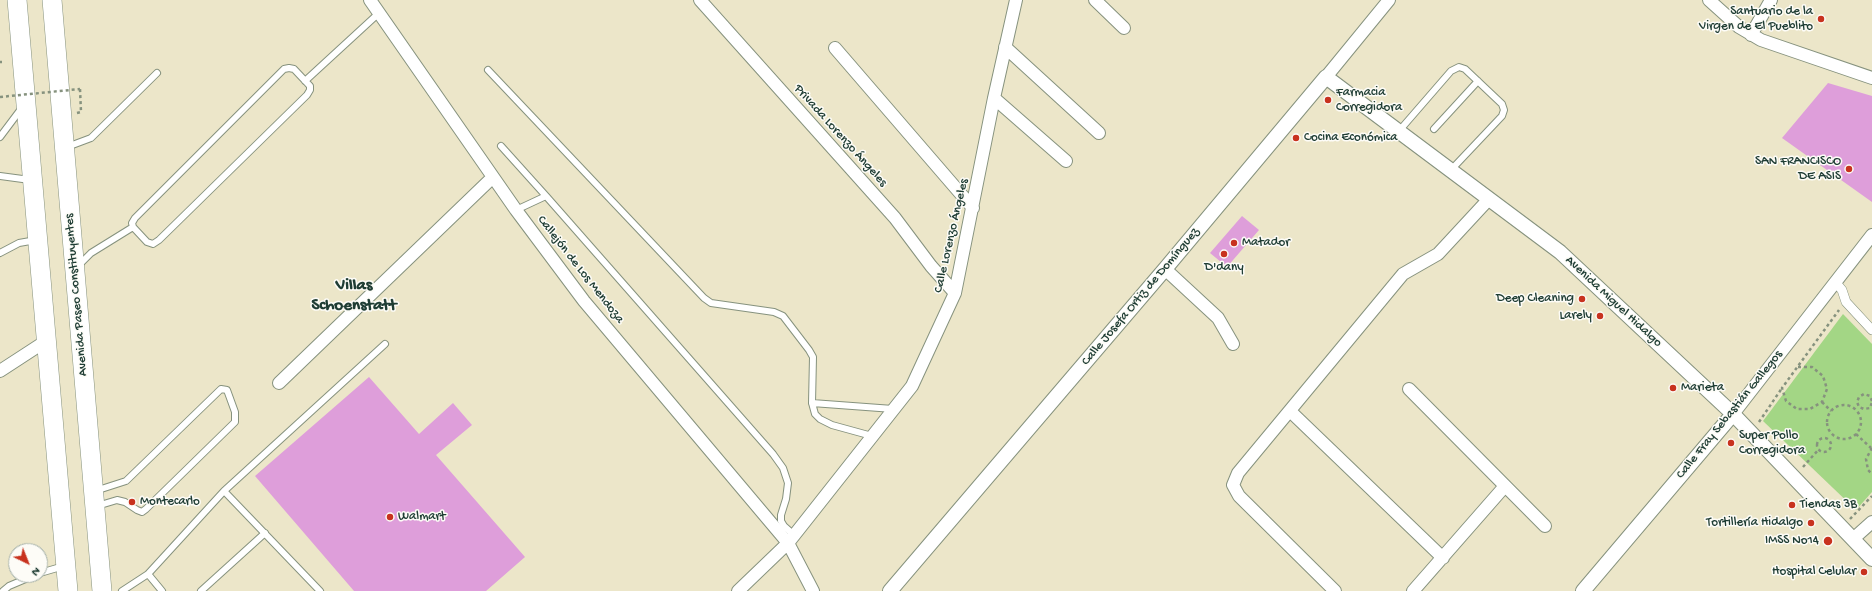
<!DOCTYPE html>
<html>
<head>
<meta charset="utf-8">
<style>
	body { margin:0 }
	#map { position:relative; width:1872px; height:591px; overflow:hidden; background:#ece6c9; font-family:"Gochi Hand",sans-serif }
	canvas { display:block }
	.north { position:absolute; left:8px; top:543px; width:40px; height:40px; box-sizing:border-box; background:#fdfcf7; border:1px solid #a4b0a9; border-radius:50%; rotate:137deg; font-size:11px; font-weight:700; line-height:16px; text-align:center; color:#1f3d34 }
	.north::after { content:''; display:block; margin:auto; width:14px; height:18px; background:#c8321e; clip-path:polygon(50% 0,100% 100%,50% 72%,0 100%) }
</style>
</head>
<body>
<div id="map">
<canvas width="1872" height="591"></canvas>
<div class="north">N</div>
</div>
<script>
const c = document.querySelector('canvas').getContext('2d');
c.lineJoin = 'round';
function fill(path, color) { c.fillStyle = color; c.fill(path, 'evenodd'); }
const shape = rows => new Path2D(rows.map(r => 'M' + r).join(''));
function trace(path, color, width, dash) { c.strokeStyle = color; c.lineWidth = width; c.lineCap = dash ? 'butt' : 'round'; c.setLineDash(dash || []); c.stroke(path); }
function drawText(font, color, halo, rows, align = 'center') {
  c.font = font + ' "Gochi Hand",sans-serif'; c.lineWidth = 3; c.setLineDash([]); c.textBaseline = 'middle'; c.strokeStyle = halo; c.fillStyle = color; for (const [text, x, y, turn = 0] of rows) {
    c.save(); c.translate(x, y); c.rotate((+turn || 0) * Math.PI / 180); c.textAlign = isNaN(turn) ? turn : align; if (halo) c.strokeText(text, 0, 0); c.fillText(text, 0, 0); c.restore();
  }
}
const green = shape([
	[1843,314,1872,344,1872,492,1856,510,1763,421]
]);
const building = shape([
	[1828,83,1872,96,1872,202,1782,138],
	[1242,216,1259,230,1227,267,1210,253],
	[369,377,419,434,453,403,472,425,436,455,525,557,486,591,354,591,255,476]
]);
const path = shape([
	[0,62,2,62],
	[77,113,81,112,80,89],
	[1798,367,1812,367,1823,376,1827,389,1822,402,1810,409,1797,409,1786,401,1782,388,1839,310],
	[1872,401,1870,396,1864,394,1859,397,1857,402,1859,407,1864,409,1870,408,1872,402],
	[1822,402,1831,411],
	'1827 422a17 17 0 1 1 34 0a17 17 0 1 1-34 0Z',
	[1759,422,1782,388],
	[1856,434,1871,448],
	'1817 445a7 7 0 1 1 14 0a7 7 0 1 1-14 0Z',
	[1872,448,1866,459,1868,470,1872,474],
	[1803,467,1819,449],
	[1850,519,1872,496]
]);
const service = shape([
	[289,68,294,69,310,86,310,90,307,95,159,240,153,244,147,242,133,227,132,223,135,218,284,69,289,68],
	[488,70,704,298,711,303,774,312,783,316,809,350,813,357,812,403,815,414,820,419,832,425,872,436],
	[305,81,379,13],
	[1434,129,1478,81],
	[1399,131,1451,71,1459,67,1465,69,1502,104,1504,110,1502,116,1450,171],
	[0,137,21,109],
	[501,146,546,196,516,210],
	[67,147,91,138,157,73],
	[0,176,30,180],
	[546,196,773,454,783,468,788,483,786,499,781,515,781,521,784,526,794,535],
	[0,253,19,243,36,240],
	[78,266,91,253,133,227],
	[812,403,893,409],
	[95,491,126,481,221,389,227,390,235,412,235,422,146,509,142,512,137,510,125,502,117,500,97,506],
	[224,491,385,344],
	[40,573,64,566],
	[148,574,224,491,320,591],
	[3,591,9,586,35,575],
	[122,591,148,574,162,591],
	[201,591,265,533]
]);
const pedestrian = shape([
	[1836,283,1842,290,1846,302,1872,330]
]);
const minor = shape([
	[370,0,516,210,584,301,788,543,813,591],
	[700,0,895,218,931,266,955,293],
	[1095,0,1124,28],
	[1709,0,1739,27,1761,40,1872,78],
	[1751,35,1771,0],
	[1005,47,1099,133],
	[835,48,973,208],
	[1326,77,1389,0],
	[994,98,1066,161],
	[1165,269,1218,318,1233,344],
	[0,371,46,341],
	[279,383,493,177],
	[1409,389,1545,526],
	[1290,411,1443,558],
	[1733,414,1872,235],
	[1853,539,1872,522],
	[738,591,788,543,912,386,955,293,994,98,1016,0],
	[1335,591,1239,496,1233,485,1238,473,1403,274,1438,254,1488,200],
	[1413,591,1505,486]
]);
const tertiary = shape([
	[890,591,1165,269,1326,77,1560,252,1733,414,1872,559],
	[1583,591,1733,414]
]);
const trunk = shape([
	[17,0,68,591],
	[52,0,102,591]
]);
const pathBridge = shape([
	[0,97,80,89]
]);
const markers = [
	[1821,19,4,"#c8321e"],
	[1328,100,4,"#c8321e"],
	[1296,138,4,"#c8321e"],
	[1849,169,4,"#c8321e"],
	[1234,243,4,"#c8321e"],
	[1224,254,4,"#c8321e"],
	[1582,299,4,"#c8321e"],
	[1600,316,4,"#c8321e"],
	[1673,388,4,"#c8321e"],
	[1731,443,4,"#c8321e"],
	[132,502,4,"#c8321e"],
	[1792,505,4,"#c8321e"],
	[390,517,4,"#c8321e"],
	[1811,523,4,"#c8321e"],
	[1828,541,5,"#c8321e"],
	[1864,572,4,"#c8321e"]
];
const poiNames = [
	["Santuario de la",1813,12,"right"],
	["Virgen de El Pueblito",1813,27,"right"],
	["Farmacia",1336,93],
	["Corregidora",1336,108],
	["Cocina Económica",1304,138],
	["SAN FRANCISCO",1841,162,"right"],
	["DE ASIS",1841,177,"right"],
	["Matador",1242,243],
	["D'dany",1224,268,"center"],
	["Deep Cleaning",1574,299,"right"],
	["Larely",1592,316,"right"],
	["Marieta",1681,388],
	["Super Pollo",1739,436],
	["Corregidora",1739,451],
	["Montecarlo",140,502],
	["Tiendas 3B",1800,505],
	["Walmart",398,517],
	["Tortillería Hidalgo",1803,523,"right"],
	["IMSS No14",1819,541,"right"],
	["Hospital Celular",1856,572,"right"]
];
const streetNames = [
	["Privada Lorenzo Ángeles",840,136,48],
	["Calle Lorenzo Ángeles",952,236,-77],
	["Callejón de Los Mendoza",580,270,52],
	["Avenida Paseo Constituyentes",77,295,-95],
	["Calle Josefa Ortiz de Domínguez",1141,297,-50],
	["Avenida Miguel Hidalgo",1613,302,43],
	["Calle Fray Sebastián Gallegos",1730,415,-51]
];
const districtNames = [
	["Villas",354,286],
	["Schoenstatt",354,306]
];
fill(green, '#a3d685');
fill(building, '#de9eda');
trace(service, '#86927e', 8);
trace(pedestrian, '#86927e', 10);
trace(minor, '#86927e', 14);
trace(tertiary, '#86927e', 16);
trace(trunk, '#86927e', 20);
trace(path, '#86927e', 2.5, [3, 3]);
trace(service, '#fff', 6);
trace(pedestrian, '#fff', 9);
trace(minor, '#fff', 12);
trace(tertiary, '#fff', 14);
trace(trunk, '#fff', 19);
trace(pathBridge, '#86927e', 2.5, [3, 3]);
for (const [x, y, r, color] of markers) { const dot = new Path2D(); dot.arc(x, y, r, 0, 2 * Math.PI); c.fillStyle = color; c.fill(dot); trace(dot, '#fdfcf7', 1.5); }
drawText('13px', '#1f3d34', '#fdfcf7', poiNames, 'left');
drawText('13px', '#1f3d34', '#fdfcf7', streetNames);
drawText('bold 17px', '#1f3d34', '#fdfcf7', districtNames);
</script>
</body>
</html>
